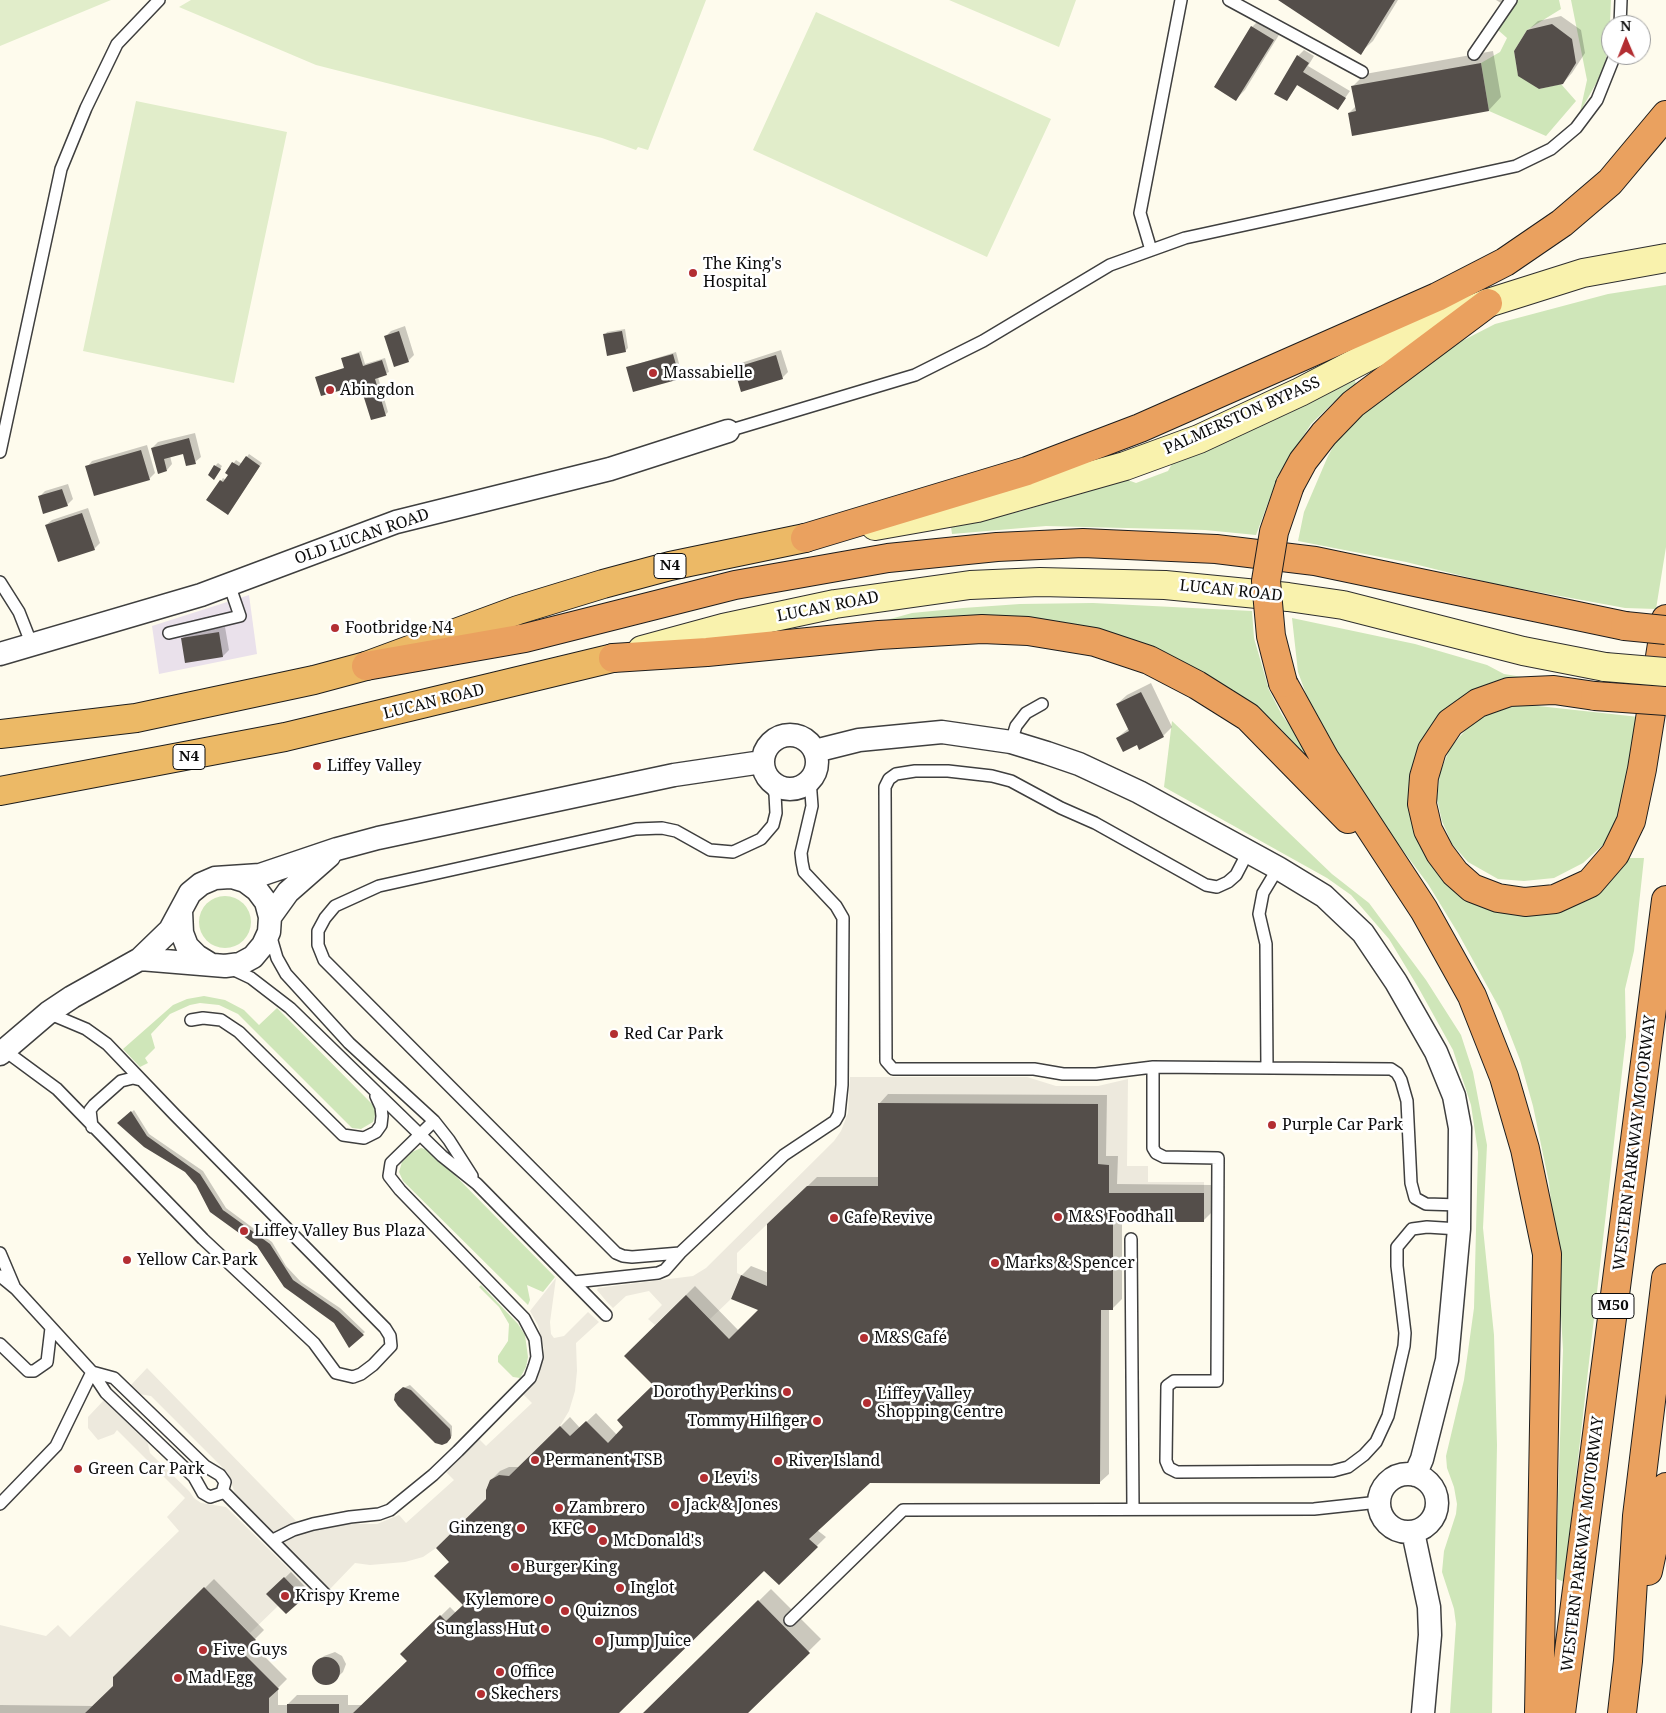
<!DOCTYPE html>
<html>
<head>
<meta charset="utf-8">
<style>
	body { margin:0 }
	#map { position:relative; width:1666px; height:1713px; overflow:hidden; background:#fefbed; font-family:"Noto Serif",serif }
	canvas { display:block }
	.north { position:absolute; left:1601px; top:15px; width:50px; height:50px; box-sizing:border-box; background:#fff; border:1px solid #9e9e9e; border-radius:50%; rotate:359deg; font-size:14px; font-weight:700; line-height:20px; text-align:center; color:#0c0c0c }
	.north::after { content:''; display:block; margin:auto; width:18px; height:22px; background:#b32e32; clip-path:polygon(50% 0,100% 100%,50% 72%,0 100%) }
</style>
</head>
<body>
<div id="map">
<canvas width="1666" height="1713"></canvas>
<div class="north">N</div>
</div>
<script>
const c = document.querySelector('canvas').getContext('2d');
c.lineJoin = 'round';
function fill(path, color) { c.fillStyle = color; c.fill(path, 'evenodd'); }
const shape = rows => new Path2D(rows.map(r => 'M' + r).join(''));
function trace(path, color, width, dash) { c.strokeStyle = color; c.lineWidth = width; c.lineCap = dash ? 'butt' : 'round'; c.setLineDash(dash || []); c.stroke(path); }
function drawText(font, color, halo, rows, align = 'center') {
  c.font = font + ' "Noto Serif",serif'; c.lineWidth = 5; c.setLineDash([]); c.textBaseline = 'middle'; c.strokeStyle = halo; c.fillStyle = color; for (const [text, x, y, turn = 0] of rows) {
    c.save(); c.translate(x, y); c.rotate((+turn || 0) * Math.PI / 180); c.textAlign = isNaN(turn) ? turn : align; if (halo) c.strokeText(text, 0, 0); c.fillText(text, 0, 0); c.restore();
  }
}
const industrial = shape([
	[249,595,257,654,159,674,152,626]
]);
const green = shape([
	[1517,0,1559,0,1561,9,1527,30,1514,51,1518,75,1539,89,1561,84,1576,101,1546,136,1489,111,1481,63,1500,52,1507,38,1498,30],
	[1571,0,1611,0,1609,45,1603,71,1580,112,1587,80],
	[1666,285,1666,547,1656,609,1625,608,1495,584,1406,562,1298,541,1304,512,1328,456,1341,433,1392,388,1462,341,1495,324,1608,294],
	[1354,378,1356,384,1341,395,1311,424,1278,476,1256,535,1205,530,1046,526,952,534,951,527,1022,511,1125,479,1136,483,1168,471,1173,462],
	[1093,603,1252,611,1254,638,1269,690,1282,715,1308,751,1303,753,1281,729,1235,694,1181,661,1118,637,817,627,857,622,883,621,912,613,963,608,1020,604],
	[1292,618,1415,644,1487,665,1504,674,1541,680,1502,685,1414,767,1457,889,1599,890,1620,871,1628,858,1644,858,1634,951,1625,989,1626,1037,1564,1582,1557,1579,1556,1558,1563,1350,1558,1264,1549,1183,1533,1106,1520,1060,1501,1011,1458,933,1428,884,1348,777,1318,727,1298,672],
	[1520,704,1639,717,1621,813,1604,844,1583,863,1554,878,1524,881,1498,879,1468,862,1452,844,1442,821,1437,799,1440,773,1450,748,1470,725,1489,713],
	[1172,721,1332,874,1369,903,1426,980,1461,1035,1473,1072,1487,1145,1483,1228,1494,1335,1497,1445,1492,1713,1450,1713,1456,1624,1454,1609,1442,1572,1444,1551,1456,1514,1457,1504,1454,1487,1447,1468,1446,1456,1464,1380,1474,1308,1478,1152,1471,1105,1453,1050,1418,987,1389,939,1351,895,1327,878,1164,787],
	'199 922a26 26 0 1 1 52 0a26 26 0 1 1-52 0Z',
	[204,996,225,1000,244,1010,259,1025,277,1008,372,1104,376,1112,373,1122,361,1129,352,1128,238,1014,219,1005,200,1003,190,1005,170,1014,151,1034,155,1048,145,1058,148,1063,140,1067,123,1049,173,1005,187,999],
	[421,1148,430,1150,555,1277,543,1292,527,1285,530,1300,528,1305,403,1181,399,1172,402,1162,412,1152],
	[481,1285,518,1324,525,1335,528,1357,526,1367,520,1378,513,1377,498,1362,498,1356,508,1341,509,1324,499,1307,479,1287]
]);
const pitch = shape([
	[0,0,111,0,0,46],
	[191,0,706,0,648,150,638,147,636,150,602,138,316,65,179,7],
	[949,0,1076,0,1059,47],
	[816,12,1051,119,987,257,753,150],
	[136,101,287,132,234,383,83,351]
]);
const plaza = shape([
	[850,1077,1027,1077,1056,1086,1098,1086,1128,1079,1127,1166,1148,1166,1148,1182,1204,1182,1204,1193,1109,1193,1109,1165,1098,1164,1098,1104,878,1103,878,1186,807,1186,737,1253,737,1273,741,1275,736,1286,731,1299,710,1319,686,1295,655,1325,648,1319,662,1305,649,1291,626,1296,613,1308,607,1302,597,1290,598,1288,693,1276,706,1268,834,1141,841,1131,848,1113],
	[556,1278,550,1322,551,1334,554,1338,564,1336,588,1312,599,1322,576,1343,577,1371,575,1391,569,1411,560,1426,509,1476,499,1475,490,1480,486,1489,486,1499,436,1548,423,1557,405,1562,370,1565,355,1563,330,1589,283,1542,295,1536,339,1524,377,1524,399,1515,406,1523,454,1480,445,1471,478,1438,486,1446,532,1403,523,1394,540,1371,544,1349,538,1325,530,1311],
	[147,1368,300,1525,272,1533,235,1493,227,1472,151,1396,139,1394,131,1385],
	[104,1400,142,1434,148,1444,150,1453,189,1491,194,1498,201,1503,226,1507,317,1597,311,1604,304,1598,278,1606,250,1633,204,1588,113,1686,85,1713,0,1713,0,1625,46,1636,58,1625,70,1637,179,1531,167,1517,185,1498,117,1430,114,1434,98,1440,88,1428,88,1417]
]);
const shadow = shape([
	[1280,0,1398,0,1373,41,1360,53],
	[1496,0,1504,0,1501,3],
	[1561,16,1581,30,1585,53,1572,73,1563,83,1528,30,1538,21],
	[1261,18,1282,30,1245,90,1236,99,1216,87,1252,27],
	[1304,50,1314,56,1308,66,1350,91,1338,108,1298,84,1287,100,1298,56],
	[1493,51,1501,97,1489,110,1353,134,1349,113,1356,106,1352,87,1365,74],
	[405,326,414,355,408,361,385,337,391,331],
	[625,329,628,348,625,351,605,335,607,332],
	[781,350,788,372,782,378,735,369,741,363],
	[361,351,365,364,385,358,389,372,378,377,388,412,385,415,361,383,317,377,351,368,343,358],
	[676,352,682,375,679,378,628,367],
	[195,433,201,457,195,462,184,453,170,456,172,464,167,470,152,448,158,442],
	[147,445,155,473,149,479,87,467,92,461],
	[249,454,262,463,230,511,221,481,223,478,226,480,229,475,226,473,236,460,242,464],
	[218,463,222,466,216,476,215,466],
	[68,484,73,499,67,505,39,497,45,491],
	[88,508,100,543,94,549,46,525,52,520],
	[225,627,229,650,223,656,182,639,188,633],
	[1151,683,1172,727,1163,736,1137,744,1117,738,1129,728,1117,704,1127,695],
	[888,1094,1107,1095,1106,1156,1118,1156,1117,1184,1213,1185,1212,1212,1203,1221,1122,1221,1122,1299,1112,1309,1109,1309,1109,1474,1099,1483,870,1482,817,1530,826,1537,779,1583,764,1569,618,1713,0,1713,0,1705,93,1706,115,1686,115,1678,214,1579,264,1630,251,1643,287,1679,278,1688,278,1705,287,1705,297,1695,348,1695,348,1705,363,1705,408,1660,411,1645,450,1607,456,1613,465,1605,450,1561,487,1499,491,1480,500,1471,509,1467,520,1467,570,1417,580,1428,596,1413,617,1435,654,1385,625,1356,695,1286,739,1331,760,1310,732,1298,742,1275,751,1266,769,1273,768,1225,817,1177,879,1177,879,1104],
	[134,1110,149,1134,203,1171,226,1208,272,1242,286,1266,301,1282,340,1308,365,1332,349,1346,335,1322,280,1281,258,1246,186,1171,122,1121],
	[410,1385,452,1426,452,1436,444,1443,396,1400,399,1390],
	[291,1572,309,1591,286,1613,268,1594],
	[771,1589,821,1639,746,1713,645,1713],
	[335,1652,342,1656,346,1664,343,1672,330,1684,318,1681,314,1670,317,1663,324,1656]
]);
const building = shape([
	[1278,0,1395,0,1361,55],
	[1552,24,1572,39,1576,63,1563,84,1539,89,1518,76,1514,51,1527,30],
	[1251,26,1274,40,1236,101,1214,87],
	[1297,55,1309,63,1303,72,1346,98,1338,110,1297,85,1287,101,1274,94],
	[1481,63,1489,111,1352,136,1348,113,1356,111,1351,86],
	[399,331,409,362,394,367,384,336],
	[622,331,626,352,607,356,603,334],
	[359,353,363,366,382,360,387,375,375,379,386,416,371,420,360,385,321,396,315,377,344,368,341,358],
	[673,354,680,379,633,392,626,367],
	[776,355,783,379,741,392,734,368],
	[189,438,196,464,186,466,183,454,164,459,167,471,158,474,151,448],
	[141,450,150,480,94,496,85,466],
	[246,456,260,466,228,515,206,500,220,480,223,482,228,475,225,473,232,462,239,466],
	[214,465,221,469,214,480,208,475],
	[62,489,68,506,43,514,38,496],
	[82,513,95,550,58,562,45,525],
	[219,632,223,657,185,663,181,638],
	[1141,692,1164,737,1139,750,1137,745,1123,752,1116,738,1129,731,1116,704],
	[878,1103,1098,1104,1098,1164,1109,1165,1109,1193,1204,1193,1204,1222,1113,1222,1113,1310,1101,1310,1100,1484,870,1483,809,1539,818,1547,779,1585,764,1571,619,1713,353,1713,407,1661,400,1654,440,1615,446,1621,463,1605,434,1576,449,1562,436,1548,486,1499,486,1490,490,1480,499,1475,509,1476,560,1426,570,1436,586,1421,608,1443,623,1427,617,1420,653,1385,624,1356,686,1295,729,1339,758,1310,731,1299,741,1275,767,1286,767,1224,807,1186,878,1186],
	[131,1111,147,1136,200,1174,223,1210,270,1244,293,1280,338,1311,364,1335,349,1348,334,1323,284,1287,257,1246,210,1212,196,1185,185,1172,144,1147,117,1123],
	[403,1387,411,1390,450,1429,451,1438,447,1443,442,1445,435,1443,398,1406,394,1400,395,1394],
	[284,1577,304,1598,286,1614,266,1594],
	[204,1587,256,1640,243,1653,279,1689,269,1698,269,1713,85,1713,113,1686,113,1677],
	[758,1600,810,1653,748,1713,643,1713],
	'312 1671a14 14 0 1 1 28 0a14 14 0 1 1-28 0Z',
	[287,1704,339,1704,339,1713,287,1713]
]);
const service = shape([
	[1229,0,1362,72],
	[1620,25,1621,0],
	[1474,54,1511,0],
	[1151,250,1140,213,1181,0],
	[728,431,915,375,983,341,1110,265,1185,238,1516,166,1551,149,1576,128,1597,100,1615,55],
	[0,452,61,169,86,108,117,44,159,0],
	[0,582,19,612,32,645],
	[169,633,240,616,229,584],
	[1011,742,1016,726,1026,713,1042,704],
	[769,779,775,794,776,813,773,825,761,839,733,852,710,850,676,831,662,828,636,829,379,886,335,906,325,918,318,931,318,945,324,960,616,1253,623,1256,632,1257,680,1253,784,1155,835,1121,839,1114,842,1085,843,918,836,906,804,872,802,862,801,853,812,806,810,780],
	[1248,852,1236,875,1228,882,1217,887,1206,885,1095,823,1061,808,1011,781,992,776,948,771,915,771,896,774,889,779,885,787,886,1061,893,1069,1034,1069,1063,1074,1096,1074,1153,1067,1391,1069,1397,1073,1401,1080,1407,1101,1411,1183,1415,1198,1426,1204,1460,1205],
	[270,934,277,958,286,974,349,1043,434,1121,449,1140,472,1176],
	[230,968,251,978,290,1008,442,1156,477,1184,606,1315],
	[191,1020,203,1018,221,1020,239,1032,343,1135,364,1138,376,1132,381,1125,382,1116,381,1107,376,1096],
	[4,1050,57,1089,203,1239,314,1343,336,1373,353,1377,361,1374,373,1365,391,1346,390,1336,385,1328,175,1115,107,1044,86,1029,48,1013],
	[1153,1067,1153,1148,1156,1153,1164,1157,1218,1158,1217,1381,1174,1381,1167,1386,1166,1461,1169,1468,1177,1472,1333,1471,1348,1467,1364,1455,1376,1442,1388,1416,1404,1346,1405,1333,1397,1266,1397,1247,1412,1229,1427,1227,1459,1229],
	[1267,1068,1266,944,1259,914,1263,893,1278,868],
	[92,1127,90,1110,94,1105,121,1081,133,1078,141,1080],
	[1131,1239,1133,1508],
	[0,1253,14,1286],
	[0,1276,16,1289,92,1372,106,1393,194,1477,203,1493,210,1497,222,1493,225,1482,220,1475,205,1466,114,1378,92,1372],
	[574,1282,658,1273,665,1270,680,1253],
	[0,1344,28,1371,34,1371,47,1362,51,1328],
	[223,1491,325,1594],
	[0,1504,56,1446,92,1372],
	[273,1540,293,1530,313,1524,350,1517,379,1514,390,1510,433,1475,458,1451,530,1378,534,1367,537,1357,535,1339,524,1318,400,1190,389,1176,391,1163,434,1121],
	[790,1620,903,1510,1314,1509,1379,1502]
]);
const minor = shape([
	[0,654,201,595,396,522,610,469,728,431],
	'763 762a27 27 0 1 1 54 0a27 27 0 1 1-54 0Z',
	[815,751,859,740,942,732,1011,742,1047,753,1079,764,1139,792,1278,868,1324,896,1363,933,1396,982,1436,1052,1454,1096,1460,1128,1459,1229,1447,1360,1422,1459,1415,1475],
	[181,911,182,933,187,946,197,956,210,964],
	[270,917,288,892,329,856],
	[140,959,225,966,240,964,253,957,263,945,269,932,270,917,266,902,257,890,245,881,232,877],
	[0,1054,48,1013,72,997,140,959,170,930,190,893,201,884,215,878,260,875,337,849,378,838,674,775,762,762],
	'1379 1503a29 29 0 1 1 58 0a29 29 0 1 1-58 0Z',
	[1413,1532,1429,1607,1430,1635,1423,1713]
]);
const secondary = shape([
	[875,526,977,508,1125,466,1199,439,1300,392,1402,339,1488,303,1583,273,1666,258],
	[642,650,723,628,835,604,970,585,1040,582,1165,585,1288,597,1343,605,1523,651,1605,667]
]);
const trunk = shape([
	[0,734,136,718,314,680,366,666,518,610,603,584,670,566,805,538],
	[0,791,285,737,613,658]
]);
const motorway = shape([
	[1290,485,1303,461,1324,434,1353,404,1488,303],
	[805,538,1027,471,1140,428,1437,297,1505,262,1562,223,1610,182,1666,115],
	[613,658,707,652,879,635,982,629,1028,631,1095,642,1149,660,1197,685,1248,717,1348,819],
	[366,666,525,638,735,585,888,558,997,547,1083,543,1216,549,1315,561,1625,626],
	[1283,683,1325,759,1424,910,1472,996,1504,1077,1525,1149,1547,1254,1539,1713],
	[1595,696,1554,690,1509,692,1478,703,1450,723,1432,750,1424,777,1422,804,1428,830,1440,853,1455,873,1472,888,1498,898,1525,902,1555,899,1590,883,1615,854,1631,821,1642,769,1666,619],
	[1648,1571,1666,1487],
	[1561,1713,1666,900],
	[1622,1713,1628,1661,1637,1516,1666,1278]
]);
const secondaryBridge = shape([
	[1605,667,1666,672]
]);
const motorwayBridge = shape([
	[1625,626,1666,630],
	[1283,683,1271,636,1266,581,1274,532,1290,485],
	[1595,696,1666,701]
]);
const markers = [
	[693,273,5,"#b32e32"],
	[653,373,5,"#b32e32"],
	[330,390,5,"#b32e32"],
	[335,628,5,"#b32e32"],
	[317,766,5,"#b32e32"],
	[614,1034,5,"#b32e32"],
	[1272,1125,5,"#b32e32"],
	[1058,1217,5,"#b32e32"],
	[834,1218,5,"#b32e32"],
	[244,1231,5,"#b32e32"],
	[127,1260,5,"#b32e32"],
	[995,1263,5,"#b32e32"],
	[864,1338,5,"#b32e32"],
	[787,1392,5,"#b32e32"],
	[867,1403,5,"#b32e32"],
	[817,1421,5,"#b32e32"],
	[535,1460,5,"#b32e32"],
	[778,1461,5,"#b32e32"],
	[78,1469,5,"#b32e32"],
	[704,1478,5,"#b32e32"],
	[675,1505,5,"#b32e32"],
	[559,1508,5,"#b32e32"],
	[521,1528,5,"#b32e32"],
	[592,1529,5,"#b32e32"],
	[603,1541,5,"#b32e32"],
	[515,1567,5,"#b32e32"],
	[620,1588,5,"#b32e32"],
	[285,1596,5,"#b32e32"],
	[549,1600,5,"#b32e32"],
	[565,1611,5,"#b32e32"],
	[545,1629,5,"#b32e32"],
	[599,1641,5,"#b32e32"],
	[203,1650,5,"#b32e32"],
	[500,1672,5,"#b32e32"],
	[178,1678,5,"#b32e32"],
	[481,1694,5,"#b32e32"]
];
const shields = [
	[670,566,32],
	[189,757,32],
	[1613,1306,42]
];
const shieldNames = [
	["N4",670,566],
	["N4",189,757],
	["M50",1613,1306]
];
const poiNames = [
	["The King's",703,264],
	["Hospital",703,282],
	["Massabielle",663,373],
	["Abingdon",340,390],
	["Footbridge N4",345,628],
	["Liffey Valley",327,766],
	["Red Car Park",624,1034],
	["Purple Car Park",1282,1125],
	["M&S Foodhall",1068,1217],
	["Cafe Revive",844,1218],
	["Liffey Valley Bus Plaza",254,1231],
	["Yellow Car Park",137,1260],
	["Marks & Spencer",1005,1263],
	["M&S Café",874,1338],
	["Dorothy Perkins",777,1392,"right"],
	["Liffey Valley",877,1394],
	["Shopping Centre",877,1412],
	["Tommy Hilfiger",807,1421,"right"],
	["Permanent TSB",545,1460],
	["River Island",788,1461],
	["Green Car Park",88,1469],
	["Levi's",714,1478],
	["Jack & Jones",685,1505],
	["Zambrero",569,1508],
	["Ginzeng",511,1528,"right"],
	["KFC",582,1529,"right"],
	["McDonald's",613,1541],
	["Burger King",525,1567],
	["Inglot",630,1588],
	["Krispy Kreme",295,1596],
	["Kylemore",539,1600,"right"],
	["Quiznos",575,1611],
	["Sunglass Hut",535,1629,"right"],
	["Jump Juice",609,1641],
	["Five Guys",213,1650],
	["Office",510,1672],
	["Mad Egg",188,1678],
	["Skechers",491,1694]
];
const streetNames = [
	["PALMERSTON BYPASS",1242,416,-24],
	["OLD LUCAN ROAD",362,537,-19],
	["LUCAN ROAD",1231,591,6],
	["LUCAN ROAD",828,607,-11],
	["LUCAN ROAD",434,702,-14],
	["WESTERN PARKWAY MOTORWAY",1635,1143,-83],
	["WESTERN PARKWAY MOTORWAY",1583,1544,-83]
];
fill(industrial, '#eae1eb');
fill(green, '#cfe6b9');
fill(pitch, '#e1edca');
fill(plaza, '#ede9dd');
fill(shadow, '#0003');
fill(building, '#544e4a');
trace(service, '#3f3f3f', 14);
trace(minor, '#3f3f3f', 25);
trace(secondary, '#2e2e2e', 30);
trace(trunk, '#1d1d1d', 30);
trace(motorway, '#1d1d1d', 30);
trace(service, '#fff', 11);
trace(minor, '#fff', 22);
trace(secondary, '#f9f2ad', 28);
trace(trunk, '#ecb966', 28);
trace(motorway, '#eaa15f', 28);
trace(secondaryBridge, '#2e2e2e', 30, []);
trace(motorwayBridge, '#1d1d1d', 30, []);
trace(secondaryBridge, '#f9f2ad', 28);
trace(motorwayBridge, '#eaa15f', 28);
for (const [x, y, r, color] of markers) { const dot = new Path2D(); dot.arc(x, y, r, 0, 2 * Math.PI); c.fillStyle = color; c.fill(dot); trace(dot, '#fff', 2); }
for (const [x, y, w] of shields) { const box = new Path2D(); box.roundRect(x - w / 2, y - 12.5, w, 25, 4); c.fillStyle = '#fff'; c.fill(box); trace(box, '#0c0c0c', 1); }
drawText('bold 15px', '#0c0c0c', null, shieldNames);
drawText('16px', '#0c0c0c', '#fff', poiNames, 'left');
drawText('16px', '#0c0c0c', '#fff', streetNames);
</script>
</body>
</html>
